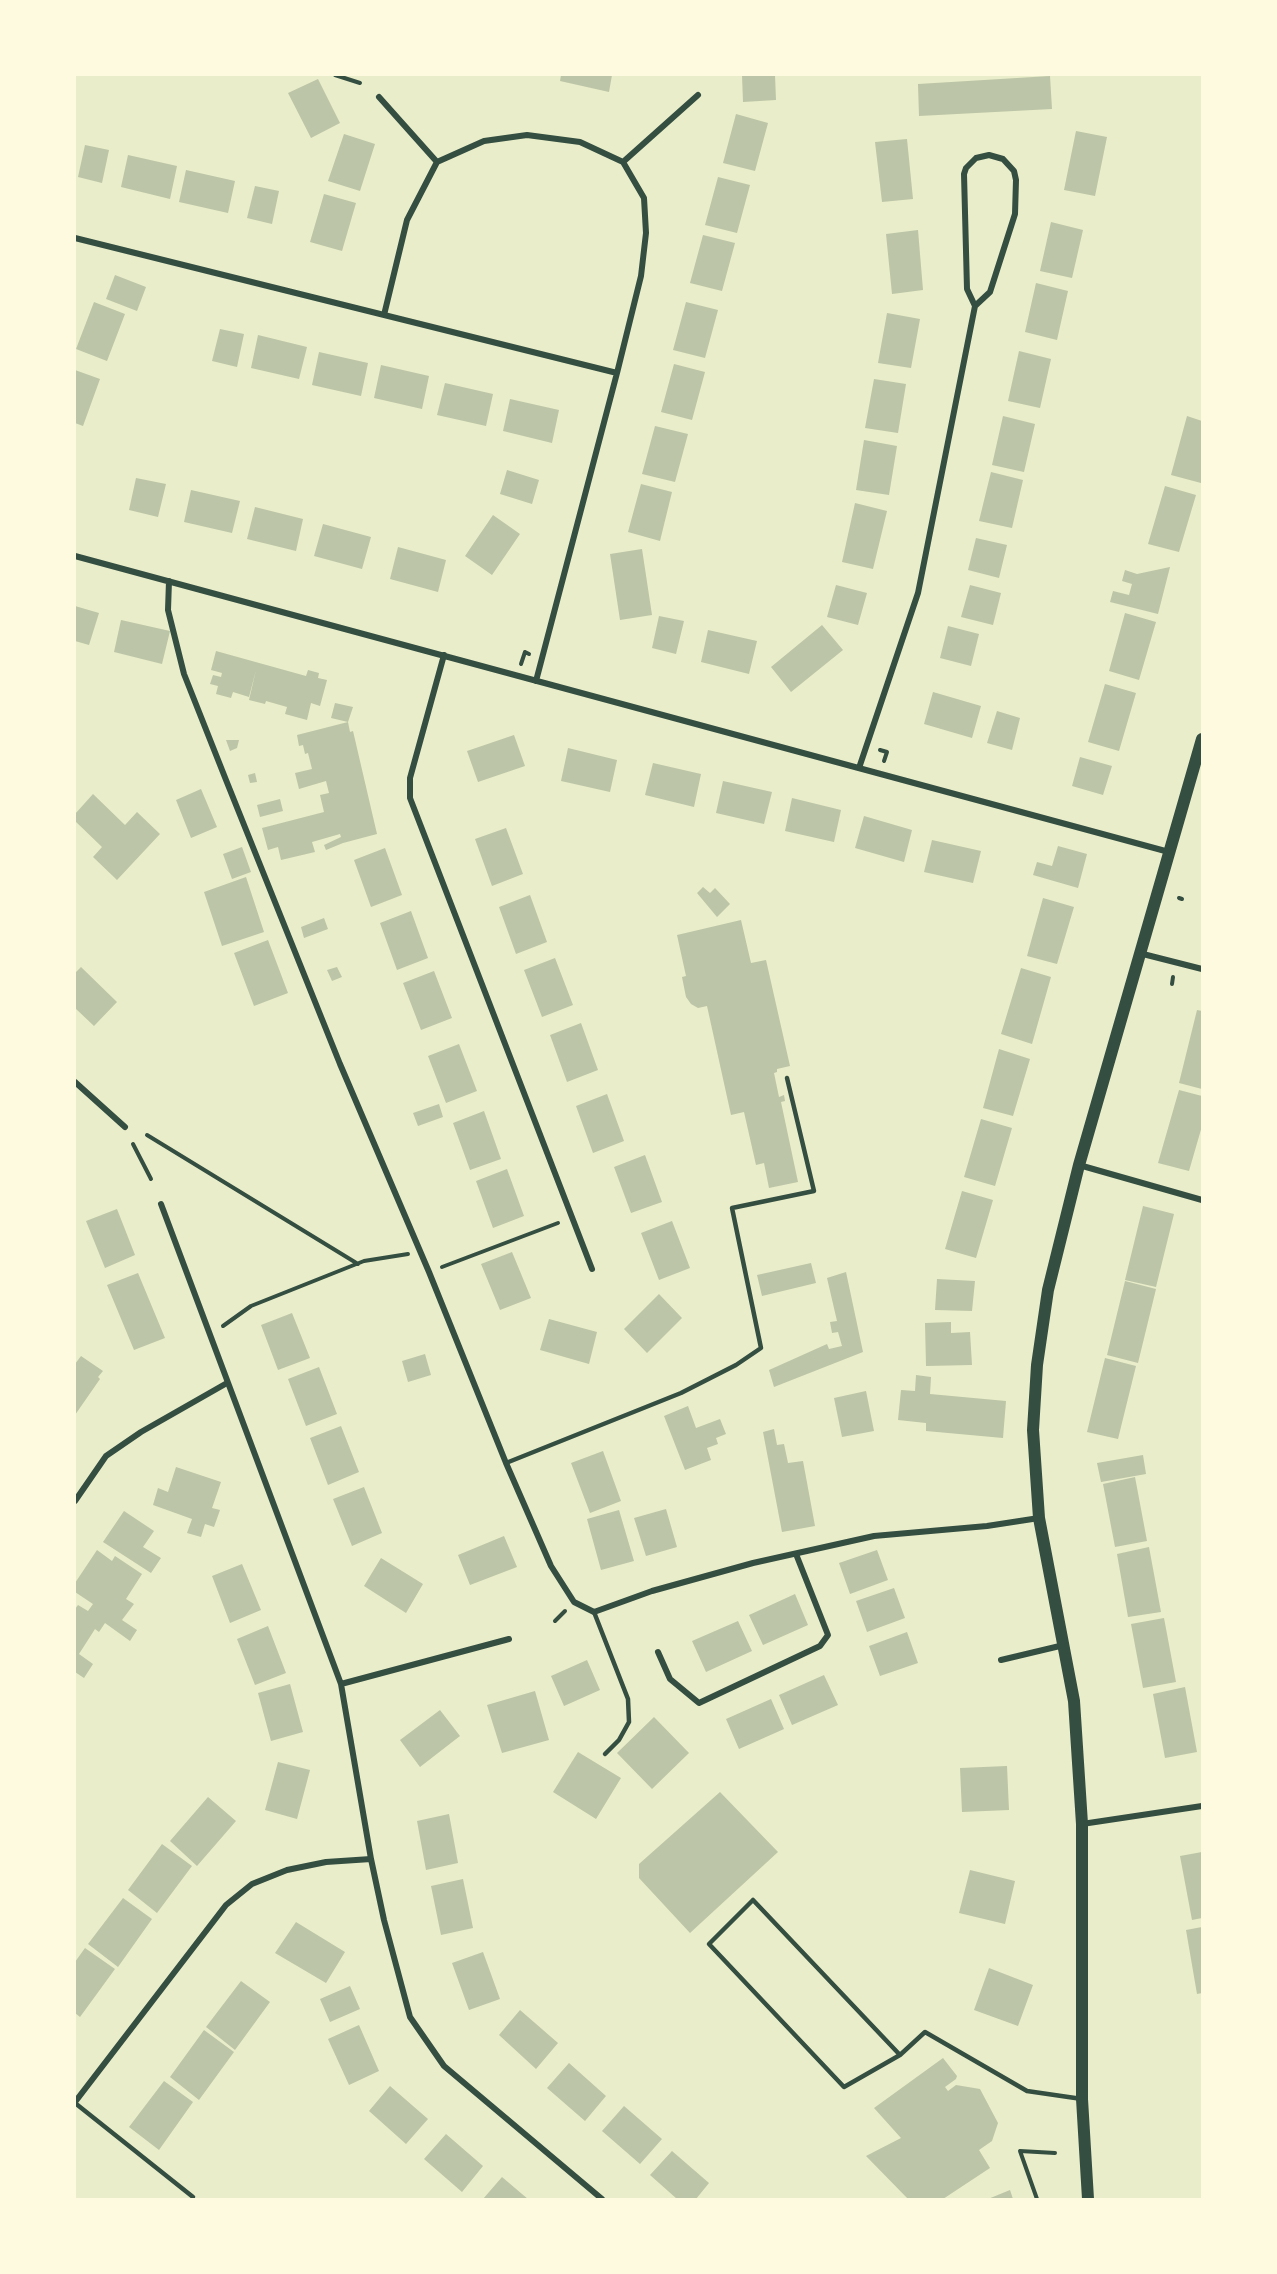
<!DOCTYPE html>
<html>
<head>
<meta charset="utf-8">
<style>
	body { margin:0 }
	#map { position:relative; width:1277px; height:2274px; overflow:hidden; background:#e9edc9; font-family:"PT Sans",sans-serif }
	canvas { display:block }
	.frame { position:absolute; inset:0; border:76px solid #fefae0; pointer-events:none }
</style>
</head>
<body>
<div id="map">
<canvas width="1277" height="2274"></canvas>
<div class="frame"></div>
</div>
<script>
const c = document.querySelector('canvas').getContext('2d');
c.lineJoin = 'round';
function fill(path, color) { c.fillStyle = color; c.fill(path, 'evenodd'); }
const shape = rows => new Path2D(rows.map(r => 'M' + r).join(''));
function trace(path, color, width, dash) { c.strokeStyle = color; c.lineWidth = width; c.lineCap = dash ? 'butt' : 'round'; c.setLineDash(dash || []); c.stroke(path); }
const building = shape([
	[561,75,612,75,609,92,560,81],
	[742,75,775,75,776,100,743,102],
	[1050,76,1052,109,919,116,918,84],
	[318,79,340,123,311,138,288,93],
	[736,114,768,123,755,171,723,163],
	[1076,131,1107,137,1095,196,1064,190],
	[344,134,375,144,360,191,328,181],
	[907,139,913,199,882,202,875,142],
	[85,145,109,150,102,183,78,177],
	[128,155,177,166,170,199,121,187],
	[186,170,235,181,228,213,179,202],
	[718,177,750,185,737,233,705,225],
	[255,186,279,191,272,224,247,218],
	[324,194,356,203,342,251,310,242],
	[1051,222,1083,230,1072,278,1040,271],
	[918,230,923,290,892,294,886,234],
	[703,235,735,243,722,291,690,283],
	[115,275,146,287,137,311,106,299],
	[1036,283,1068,291,1057,340,1025,332],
	[94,302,125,314,107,361,76,349],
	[686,302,718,310,705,358,673,350],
	[887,313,920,319,911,368,878,363],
	[220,329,244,334,237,367,212,361],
	[258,335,307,347,299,379,251,368],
	[1019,351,1051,359,1040,408,1008,401],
	[319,352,368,363,361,396,312,385],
	[674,364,705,372,692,420,661,412],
	[381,365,429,376,422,409,374,398],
	[75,370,100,379,83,426,75,423],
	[874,379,906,384,898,433,865,428],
	[445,383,493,394,486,426,437,415],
	[510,399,559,410,552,443,503,431],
	[1003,416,1035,424,1024,472,992,465],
	[1187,416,1202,421,1201,483,1171,475],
	[655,426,688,434,675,482,642,474],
	[864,440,897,446,889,495,856,490],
	[507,470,539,480,532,504,500,494],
	[991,472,1023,480,1012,528,979,521],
	[136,478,166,484,158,517,129,510],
	[641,484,672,492,660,541,628,532],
	[1165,486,1196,495,1179,552,1148,544],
	[191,490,240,501,232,533,184,522],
	[855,503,887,511,873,569,842,562],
	[255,507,303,519,296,551,247,539],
	[493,515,520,534,492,575,465,556],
	[323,524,371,537,362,569,314,556],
	[976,538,1007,545,999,578,968,570],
	[398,547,446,560,438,592,390,579],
	[642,549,652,615,620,620,610,554],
	[1170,567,1158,614,1110,602,1113,591,1129,595,1132,584,1122,581,1125,570,1137,574],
	[836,585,867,593,858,625,827,617],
	[970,585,1001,593,993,625,961,617],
	[75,606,99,613,89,645,75,641],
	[1125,613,1156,622,1139,680,1109,671],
	[659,616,684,621,676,654,652,648],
	[121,620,170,631,162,664,114,652],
	[822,625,843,650,791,692,771,667],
	[948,626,979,634,971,666,940,658],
	[708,630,757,641,749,674,701,662],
	[216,651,306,676,308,670,319,673,318,678,327,680,320,706,311,703,307,720,285,714,287,707,266,701,265,704,249,700,256,670,249,697,233,692,231,698,216,694,218,686,210,684,213,675,221,677,222,673,211,670],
	[1105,684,1136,693,1119,751,1088,742],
	[933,692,981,706,972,738,924,724],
	[335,703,353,707,348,722,331,718],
	[997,711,1020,718,1012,750,987,743],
	[348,722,350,732,353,731,377,834,343,843,326,850,324,845,341,837,340,834,312,842,315,852,281,860,278,847,268,850,262,828,324,812,320,795,329,793,326,781,299,789,295,773,312,769,308,753,305,754,303,745,299,746,297,735],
	[514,735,525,766,478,782,467,751],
	[226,740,239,740,237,748,230,751],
	[568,748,617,760,610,792,561,781],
	[1080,757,1112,766,1103,795,1072,786],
	[653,763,701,774,694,807,645,795],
	[255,773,257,782,250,783,248,775],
	[723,781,772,792,764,824,716,813],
	[201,789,217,827,191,838,176,800],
	[93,794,125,825,137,812,160,834,117,880,93,857,102,847,75,821,75,814],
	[792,798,841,810,834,842,785,831],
	[280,799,283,811,260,817,257,805],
	[864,816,912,830,904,862,855,848],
	[506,828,523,874,492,886,475,839],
	[932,840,981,851,973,883,924,872],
	[1058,846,1087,854,1078,888,1033,875,1037,862,1052,866],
	[242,847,251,872,232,879,223,854],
	[385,848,402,895,371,907,354,860],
	[246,877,264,932,222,946,204,892],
	[703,887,710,893,715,888,730,904,717,917,697,893],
	[530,895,547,942,516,954,499,907],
	[1043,898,1074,907,1057,964,1027,956],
	[411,911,428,958,397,970,380,923],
	[324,918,328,929,304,938,301,927],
	[741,920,751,963,766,960,790,1066,777,1069,777,1072,774,1073,779,1097,784,1095,785,1101,781,1102,798,1182,769,1188,764,1163,756,1165,744,1112,731,1115,707,1006,698,1008,691,1004,686,997,682,977,686,976,677,935],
	[268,940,288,993,254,1006,234,953],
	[555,958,573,1005,542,1017,524,970],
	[81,967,117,1002,94,1026,75,1008,75,973],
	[337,967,342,977,332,981,327,970],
	[1021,968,1051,977,1032,1044,1001,1034],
	[434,971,452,1018,421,1030,403,983],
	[1197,1010,1202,1011,1202,1089,1179,1083],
	[581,1023,598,1070,567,1082,550,1035],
	[459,1044,477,1091,446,1103,428,1056],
	[999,1049,1030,1059,1013,1116,983,1108],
	[1179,1090,1202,1096,1202,1126,1189,1171,1158,1163],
	[607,1094,624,1141,593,1153,576,1106],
	[439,1104,443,1117,418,1126,413,1113],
	[484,1111,501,1159,470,1170,453,1123],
	[981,1119,1012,1128,995,1186,964,1177],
	[645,1155,662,1202,631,1213,614,1167],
	[507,1169,524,1216,493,1228,476,1181],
	[962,1191,993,1200,976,1258,945,1249],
	[1143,1206,1174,1214,1156,1287,1125,1280],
	[117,1209,135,1255,105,1268,86,1221],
	[672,1221,690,1268,659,1280,641,1233],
	[512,1252,531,1298,500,1310,481,1264],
	[811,1263,816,1283,762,1296,757,1275],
	[846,1272,863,1352,774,1387,769,1370,827,1344,829,1349,842,1346,838,1332,832,1333,830,1322,837,1321,827,1278],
	[138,1273,165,1338,134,1350,107,1285],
	[937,1279,975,1281,972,1311,935,1310],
	[1125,1281,1156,1289,1138,1363,1107,1355],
	[659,1294,682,1318,647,1353,624,1329],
	[292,1313,310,1358,278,1370,261,1325],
	[549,1319,597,1332,589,1364,540,1350],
	[951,1322,951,1333,970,1332,972,1365,926,1366,925,1323],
	[425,1354,431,1375,408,1382,402,1361],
	[81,1356,103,1371,98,1377,100,1379,75,1415,75,1364],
	[1105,1358,1136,1366,1118,1439,1087,1432],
	[319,1367,337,1414,306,1426,288,1379],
	[916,1375,931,1377,930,1394,1006,1401,1003,1438,926,1431,926,1423,898,1420,901,1390,915,1391],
	[866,1391,874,1431,842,1437,834,1398],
	[688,1406,696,1428,720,1419,726,1434,716,1438,718,1444,707,1448,711,1460,685,1470,664,1416],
	[341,1426,359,1472,328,1485,310,1438],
	[774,1429,777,1445,784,1444,788,1463,803,1461,815,1526,782,1532,763,1432],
	[603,1451,621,1501,590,1513,571,1463],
	[1143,1455,1146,1474,1101,1482,1097,1463],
	[176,1467,221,1482,212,1508,220,1510,214,1527,205,1524,201,1537,187,1533,192,1519,153,1505,158,1488,168,1492],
	[1135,1477,1147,1541,1115,1547,1103,1484],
	[364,1487,382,1533,352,1546,333,1499],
	[666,1509,677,1547,646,1556,634,1518],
	[619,1510,634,1561,601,1570,587,1519],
	[124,1511,154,1531,143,1547,161,1558,151,1573,103,1542],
	[504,1536,517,1567,470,1585,458,1555],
	[1149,1547,1161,1612,1128,1617,1117,1554],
	[97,1550,112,1561,115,1556,142,1574,126,1599,134,1604,122,1620,137,1630,130,1641,105,1623,99,1632,95,1629,79,1654,93,1664,84,1678,75,1672,75,1609,78,1605,88,1611,93,1604,75,1592,75,1583],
	[877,1550,888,1580,850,1594,839,1563],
	[381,1558,423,1584,406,1613,364,1586],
	[242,1564,261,1610,230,1623,212,1576],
	[894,1588,905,1618,867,1632,856,1601],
	[795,1594,808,1625,763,1645,749,1615],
	[1164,1618,1176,1682,1143,1688,1131,1624],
	[738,1621,752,1651,706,1672,692,1641],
	[268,1626,286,1673,255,1685,237,1639],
	[907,1632,918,1663,880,1676,869,1646],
	[587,1660,600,1690,564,1706,551,1676],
	[824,1675,838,1705,792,1725,779,1695],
	[290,1684,303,1732,271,1741,258,1693],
	[1185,1687,1197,1752,1165,1758,1153,1694],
	[535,1691,549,1740,502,1753,487,1705],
	[771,1699,784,1729,739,1749,726,1719],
	[440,1710,460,1736,420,1767,400,1740],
	[654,1717,689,1753,652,1789,617,1753],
	[578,1752,621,1778,596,1819,553,1792],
	[278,1762,310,1770,297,1819,265,1810],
	[1007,1766,1009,1810,962,1812,960,1768],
	[720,1792,778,1852,690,1933,639,1878,639,1864],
	[208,1797,236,1821,197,1866,170,1841],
	[449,1814,458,1863,426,1870,417,1821],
	[162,1844,192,1866,157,1913,128,1890],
	[1202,1852,1202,1918,1192,1920,1180,1856],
	[970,1870,1015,1881,1005,1924,959,1913],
	[463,1879,473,1928,441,1935,431,1886],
	[123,1898,152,1919,118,1967,88,1944],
	[296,1922,345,1952,326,1983,275,1953],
	[1202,1927,1202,1993,1197,1994,1186,1930],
	[85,1948,115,1969,80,2017,75,2013,75,1962],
	[483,1952,500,1999,469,2010,452,1963],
	[989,1968,1033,1985,1018,2026,974,2010],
	[241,1981,270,2002,235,2050,206,2027],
	[350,1986,360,2009,330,2022,320,1999],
	[520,2010,558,2043,536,2069,499,2035],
	[359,2025,379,2071,349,2085,328,2039],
	[204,2030,234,2052,199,2100,170,2077],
	[943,2058,957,2076,956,2079,945,2087,948,2091,956,2085,980,2089,998,2123,992,2141,979,2150,990,2168,943,2199,908,2199,866,2156,901,2138,874,2108],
	[569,2063,606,2096,585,2121,547,2088],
	[164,2081,193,2102,159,2150,129,2127],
	[390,2086,428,2119,406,2144,369,2111],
	[624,2106,662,2139,640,2164,602,2131],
	[446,2134,483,2166,462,2192,424,2159],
	[672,2151,709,2183,696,2199,677,2199,650,2175],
	[502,2177,522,2194,528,2199,483,2199],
	[1010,2190,1013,2199,988,2199]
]);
const path = shape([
	[335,75,360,83],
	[521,664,525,652,529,654],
	[880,750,887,752,884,761],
	[1179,898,1182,899],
	[1172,984,1173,977],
	[147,1135,358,1264],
	[133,1144,151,1179],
	[442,1267,558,1223],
	[223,1326,251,1306,364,1261,408,1254],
	[555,1621,565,1611],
	[1037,2199,1020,2151,1055,2153]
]);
const service = shape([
	[506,1463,681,1393,736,1365,761,1348,732,1208,814,1191,787,1078],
	[594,1612,628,1699,629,1722,619,1740,605,1754],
	[900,2055,753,1900,709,1944,844,2087,900,2055,925,2032,1027,2091,1082,2099],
	[75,2103,193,2197]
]);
const minor = shape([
	[379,97,437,162],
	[623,162,698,95],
	[75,238,617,373,536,681],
	[384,315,407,220,437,162,484,141,527,135,580,142,623,162,644,198,646,233,641,276,617,373],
	[75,556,1169,852],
	[169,581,168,610,184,674,226,780,340,1064,429,1272,506,1463,551,1566,574,1602,594,1612,652,1591,753,1563,874,1536,987,1526,1039,1518],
	[444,655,410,778,410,798,592,1269],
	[859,768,918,593,975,306,967,289,964,174,966,168,976,158,989,155,1003,159,1014,171,1016,180,1015,214,990,292,975,306],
	[1139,953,1202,969],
	[75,1082,125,1127],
	[1079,1165,1202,1200],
	[161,1204,341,1684,371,1859,384,1920,410,2017,444,2066,602,2199],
	[75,1501,106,1456,141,1432,227,1383],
	[658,1652,670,1679,699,1703,820,1646,828,1635,796,1554],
	[1001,1660,1064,1645],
	[341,1684,509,1639],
	[1082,1824,1202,1806],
	[75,2102,226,1905,252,1884,287,1870,326,1862,371,1859]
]);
const secondary = shape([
	[1088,2199,1082,2099,1082,1824,1074,1701,1039,1518,1033,1430,1037,1365,1048,1290,1079,1165,1202,739]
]);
fill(building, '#bcc5a7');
trace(path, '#344e41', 4);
trace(service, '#344e41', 4.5);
trace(minor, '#344e41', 6);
trace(secondary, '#344e41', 12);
</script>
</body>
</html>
